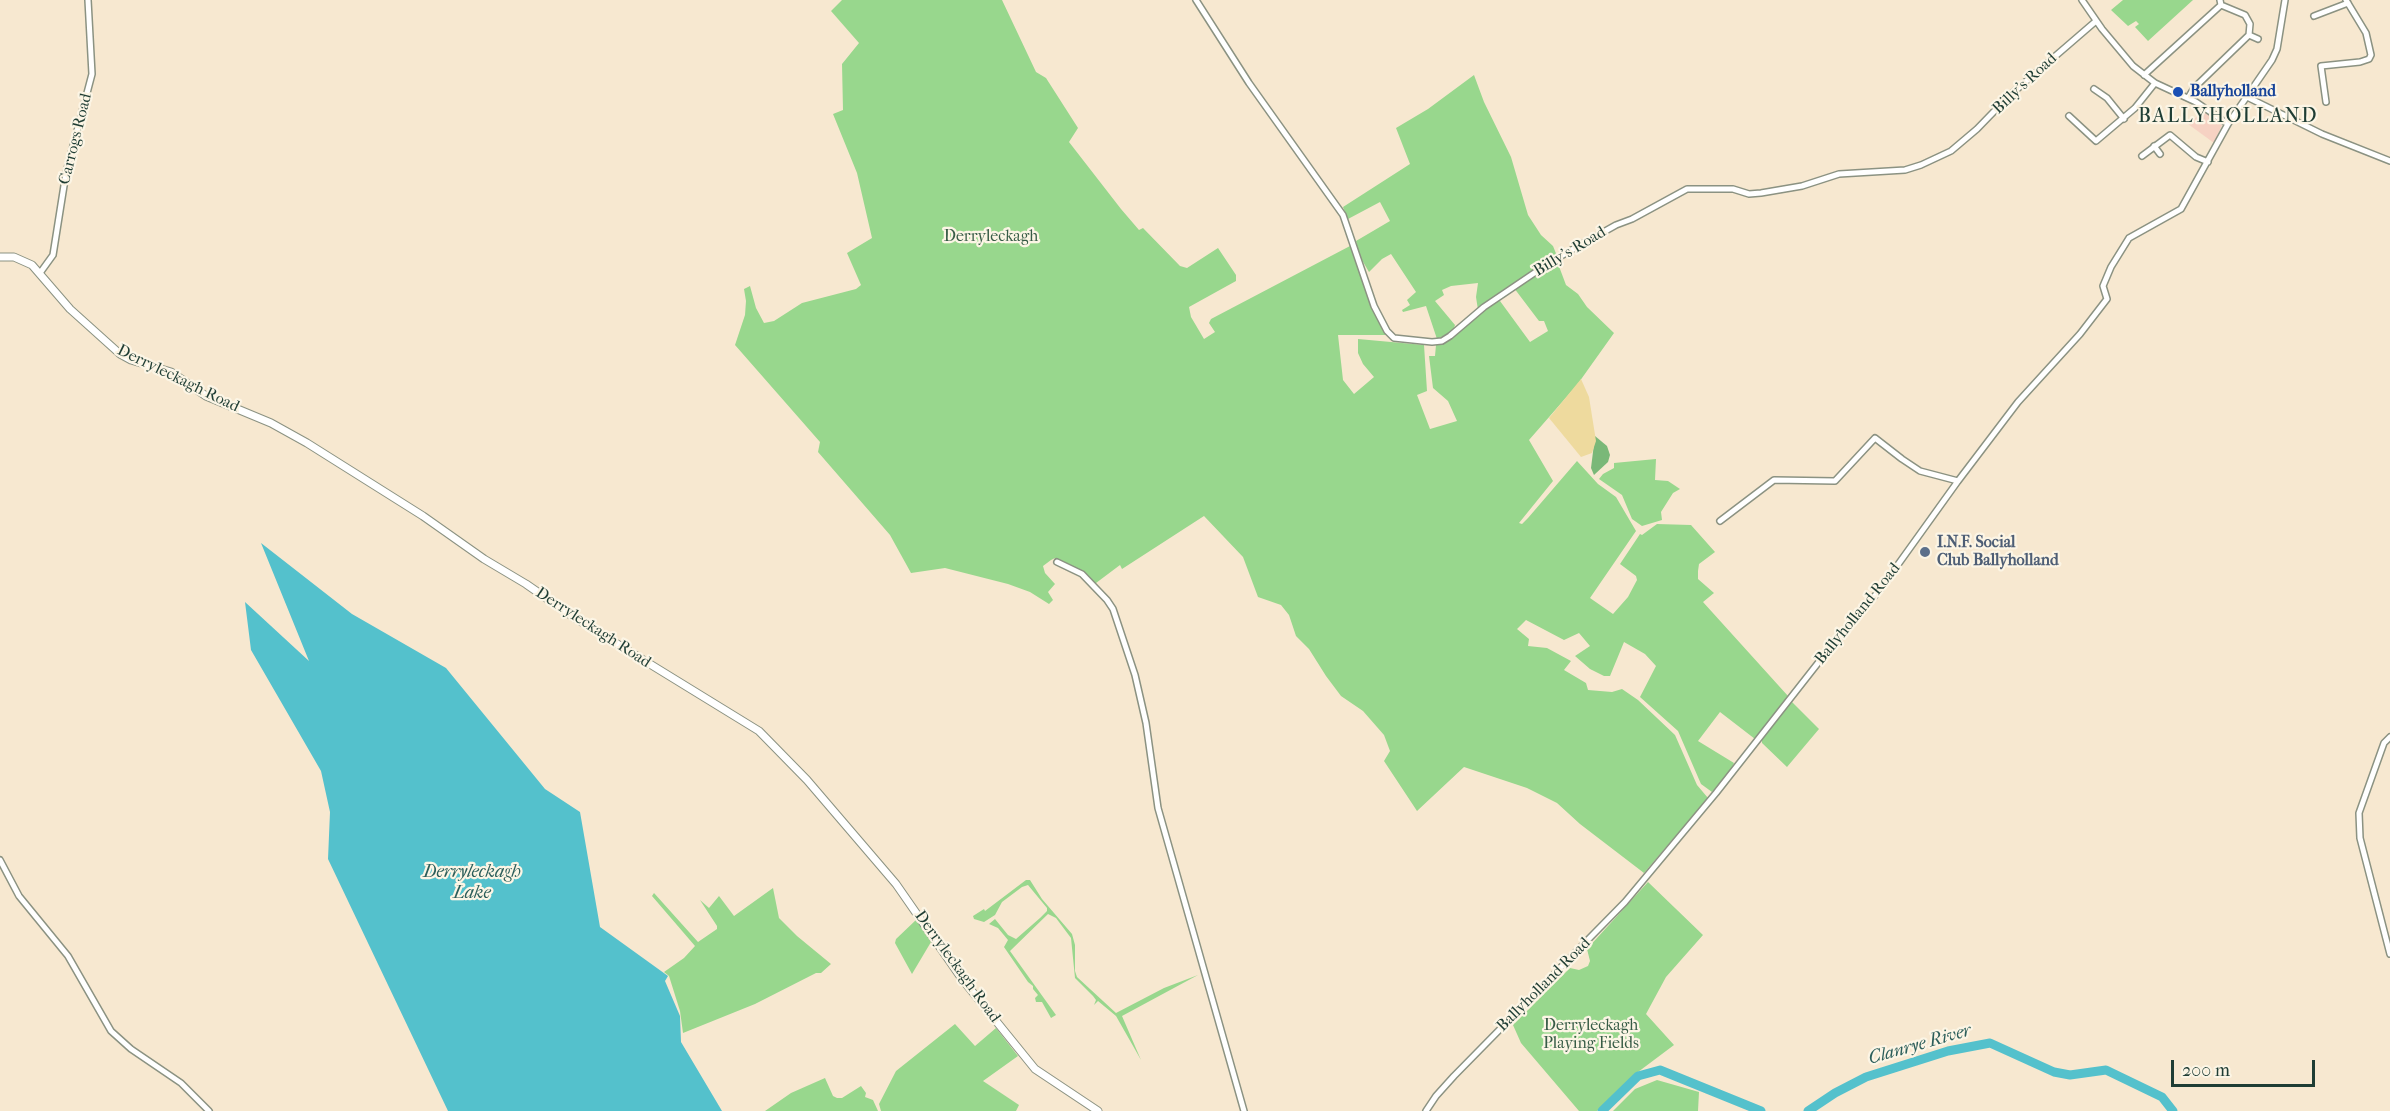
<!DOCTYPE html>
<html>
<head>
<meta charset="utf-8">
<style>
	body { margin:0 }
	#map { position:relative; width:2390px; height:1111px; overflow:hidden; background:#f7e8d0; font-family:"IM FELL French Canon",serif }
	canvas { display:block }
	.scale { position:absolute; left:2171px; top:1060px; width:144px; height:27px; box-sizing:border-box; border:3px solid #1f3d34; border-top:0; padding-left:8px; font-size:18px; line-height:21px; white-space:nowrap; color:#1f3d34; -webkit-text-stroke:4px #fcf5e5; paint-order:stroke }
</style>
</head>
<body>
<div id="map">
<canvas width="2390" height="1111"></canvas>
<div class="scale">200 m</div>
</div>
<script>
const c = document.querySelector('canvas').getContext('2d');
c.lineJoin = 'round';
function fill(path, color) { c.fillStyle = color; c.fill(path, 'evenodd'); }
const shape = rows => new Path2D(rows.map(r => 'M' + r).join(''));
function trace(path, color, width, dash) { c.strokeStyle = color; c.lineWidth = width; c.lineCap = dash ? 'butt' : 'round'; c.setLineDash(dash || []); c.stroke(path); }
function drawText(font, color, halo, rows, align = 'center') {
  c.font = font + ' "IM FELL French Canon",serif'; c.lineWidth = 4.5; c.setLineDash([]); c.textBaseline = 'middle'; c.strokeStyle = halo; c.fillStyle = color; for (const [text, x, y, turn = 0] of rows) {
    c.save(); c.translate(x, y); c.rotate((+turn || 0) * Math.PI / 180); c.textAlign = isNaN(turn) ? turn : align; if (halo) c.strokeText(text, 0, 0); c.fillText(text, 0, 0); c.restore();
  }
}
const built = shape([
	[2204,111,2222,125,2214,143,2188,124]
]);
const green = shape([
	[842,0,1002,0,1036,72,1046,78,1078,128,1069,142,1121,209,1139,230,1143,228,1180,266,1187,268,1218,248,1236,275,1236,281,1189,307,1191,317,1204,339,1215,332,1209,323,1211,319,1350,246,1372,309,1387,335,1338,335,1343,380,1354,394,1374,377,1363,364,1358,353,1358,339,1424,345,1427,391,1417,395,1430,429,1457,421,1448,401,1433,388,1429,356,1435,356,1436,345,1446,342,1492,303,1500,301,1530,342,1548,331,1544,321,1539,321,1514,288,1557,261,1566,285,1578,294,1587,307,1614,333,1577,385,1529,440,1553,481,1519,523,1522,524,1528,518,1577,461,1598,484,1616,497,1636,531,1590,598,1613,614,1628,597,1637,580,1636,576,1620,564,1640,534,1642,535,1657,524,1691,525,1715,552,1699,564,1698,571,1698,579,1714,593,1703,602,1788,696,1755,739,1720,712,1698,741,1734,763,1730,772,1712,792,1701,784,1678,731,1640,697,1656,666,1645,654,1624,642,1610,676,1604,676,1590,669,1575,656,1590,646,1579,633,1564,640,1526,620,1517,629,1529,639,1528,646,1547,648,1571,661,1564,670,1586,683,1588,690,1612,692,1622,689,1638,700,1675,735,1697,785,1708,798,1644,873,1580,824,1557,803,1527,788,1464,767,1417,811,1384,761,1390,751,1384,735,1363,711,1341,696,1326,676,1309,649,1296,636,1289,615,1281,605,1258,597,1243,557,1204,516,1122,569,1120,565,1096,583,1093,584,1078,570,1055,558,1051,560,1043,566,1045,573,1055,584,1048,592,1053,600,1049,604,1030,592,1008,584,945,568,911,573,890,535,818,452,820,442,735,345,745,315,746,301,744,289,750,286,756,308,764,323,774,321,802,303,856,289,861,285,847,253,872,238,857,173,833,114,843,110,842,64,859,43,831,11],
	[2123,0,2193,0,2148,41,2135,27,2139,24,2136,21,2128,26,2111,10],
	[1474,75,1484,102,1511,157,1528,215,1541,235,1553,246,1557,256,1500,292,1478,310,1476,297,1478,283,1451,286,1442,290,1444,295,1435,301,1455,325,1453,331,1437,339,1426,306,1403,312,1402,310,1410,305,1407,300,1416,292,1391,254,1382,259,1369,272,1359,255,1356,241,1390,221,1380,202,1348,219,1343,207,1410,164,1396,128,1428,109],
	[1656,459,1655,480,1668,481,1680,489,1673,493,1661,512,1662,520,1642,526,1632,519,1622,495,1599,479,1603,474,1614,468,1614,463],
	[1791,701,1819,729,1787,767,1762,743,1762,737],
	[1026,880,1030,880,1042,899,1072,934,1075,945,1075,971,1077,977,1116,1013,1164,988,1198,975,1122,1016,1141,1060,1116,1016,1098,1001,1094,1005,1096,1000,1093,996,1075,978,1071,938,1056,918,1048,914,1010,951,1056,1015,1051,1018,1042,1002,1036,1002,1035,998,1038,995,1033,989,1033,986,1028,982,1004,947,1008,940,998,928,989,924,995,919,1008,935,1016,939,1040,918,1047,911,1047,908,1028,885,1022,887,1002,902,995,915,984,922,974,919,973,916,984,909,985,911],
	[1648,882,1703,935,1666,977,1646,1014,1674,1045,1638,1072,1597,1111,1579,1111,1521,1043,1513,1025,1570,968,1579,970,1588,966,1590,961,1587,949],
	[773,888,779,918,797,936,831,964,821,973,816,973,755,1004,683,1033,680,1011,669,976,664,972,684,958,695,946,652,896,654,893,698,942,717,929,717,926,700,900,709,908,719,896,734,916],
	[917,919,930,938,931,942,912,974,895,943,896,939],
	[955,1024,975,1046,996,1028,1018,1056,983,1081,1019,1105,1016,1111,881,1111,879,1104,896,1071],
	[825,1078,833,1096,837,1098,842,1098,861,1086,866,1093,865,1097,873,1100,878,1111,765,1111,791,1093],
	[1657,1080,1699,1092,1698,1111,1613,1111,1635,1089]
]);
const forest = shape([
	[1595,436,1607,446,1610,455,1608,462,1594,475,1591,468]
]);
const sand = shape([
	[1581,379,1589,397,1596,441,1592,453,1581,457,1549,418]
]);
const water = shape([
	[261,543,352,614,446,668,545,789,580,812,600,927,668,976,665,981,680,1016,681,1042,722,1111,448,1111,328,859,330,812,321,771,251,650,245,602,309,661]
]);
const river = shape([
	[1602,1111,1638,1076,1660,1070,1761,1111],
	[1808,1111,1835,1093,1866,1077,1948,1051,1990,1043,2054,1072,2070,1075,2106,1070,2162,1097,2173,1111]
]);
const minor = shape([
	[1196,0,1249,83,1343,215,1374,306,1387,331,1394,338,1432,342,1442,341,1450,336,1484,307,1552,261,1616,225,1632,219,1687,189,1733,189,1749,194,1761,193,1802,186,1839,174,1905,170,1921,165,1951,151,1977,129,2009,96,2096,21],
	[2082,0,2102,29,2133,66,2155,83,2196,102,2228,124],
	[2220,0,2221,5,2245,15,2250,24,2249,35],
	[2314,16,2348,3],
	[2249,35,2258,39],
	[2144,75,2221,5],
	[2094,89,2107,98,2124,119],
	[2247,97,2322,134,2390,161],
	[2188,98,2194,88,2249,35],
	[2326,102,2321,66,2360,62,2369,59,2371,55,2366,33,2346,0],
	[2069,116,2096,141,2135,108,2155,83],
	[2154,146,2160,154],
	[2142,156,2170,135,2196,157,2208,162],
	[40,273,53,255,66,173,92,74,88,0],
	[1720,521,1774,480,1835,481,1875,438,1902,459,1920,471,1958,481],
	[1057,562,1082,574,1107,600,1113,609,1135,675,1146,723,1158,808,1244,1111],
	[2390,737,2384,743,2359,813,2360,838,2390,954],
	[0,860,19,896,68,956,111,1031,131,1049,181,1083,209,1111],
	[1426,1111,1436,1096,1454,1076,1625,902,1716,793,1829,649,1879,591,1958,481,2018,402,2080,334,2107,299,2103,286,2111,267,2129,238,2181,209,2228,124,2272,60,2277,49,2285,0]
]);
const tertiary = shape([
	[0,257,14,257,32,265,70,309,120,354,131,360,171,372,206,396,271,423,307,443,423,516,484,559,526,584,575,618,759,731,807,780,896,884,962,979,1035,1069,1098,1111]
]);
const markers = [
	[2178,92,6,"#1a4fb4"],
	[1925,552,6,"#5c6f8a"]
];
const streetNames = [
	["Billy's Road",2025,84,-43],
	["Carrogs Road",76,139,-76],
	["Billy's Road",1570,252,-31],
	["Derryleckagh Road",178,379,26],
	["Ballyholland Road",1858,614,-51],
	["Derryleckagh Road",593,628,33],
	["Derryleckagh Road",957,967,54],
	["Ballyholland Road",1544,985,-45]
];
const transitNames = [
	["Ballyholland",2190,92]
];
const parkNames = [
	["Derryleckagh",991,237],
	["Derryleckagh",1591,1026],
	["Playing Fields",1591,1044]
];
const serviceNames = [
	["I.N.F. Social",1937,543],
	["Club Ballyholland",1937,561]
];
const waterNames = [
	["Derryleckagh",472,873],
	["Lake",472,894],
	["Clanrye River",1920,1045,-16]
];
const quarterNames = [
	["BALLYHOLLAND",2228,117]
];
fill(built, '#f6d2c3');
fill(green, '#98d78d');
fill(forest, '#7ab878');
fill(sand, '#eeda9e');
fill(water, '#54c1cc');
trace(river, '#54c1cc', 9);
trace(minor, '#8b9282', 8);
trace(tertiary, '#8b9282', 9);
trace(minor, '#fff', 5);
trace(tertiary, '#fff', 7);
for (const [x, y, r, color] of markers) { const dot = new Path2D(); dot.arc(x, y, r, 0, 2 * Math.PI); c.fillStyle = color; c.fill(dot); trace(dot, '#fcf5e5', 2); }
drawText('16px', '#1f3d34', '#fcf5e5', streetNames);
drawText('bold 16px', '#164399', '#fcf5e5', transitNames, 'left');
drawText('16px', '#375c46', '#fcf5e5', parkNames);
drawText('bold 16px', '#4e5e75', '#fcf5e5', serviceNames, 'left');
drawText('italic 18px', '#2c5e5a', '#fcf5e5', waterNames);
c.letterSpacing = '1.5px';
drawText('20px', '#1f3d34', '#fcf5e5', quarterNames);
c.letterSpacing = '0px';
</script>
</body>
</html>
